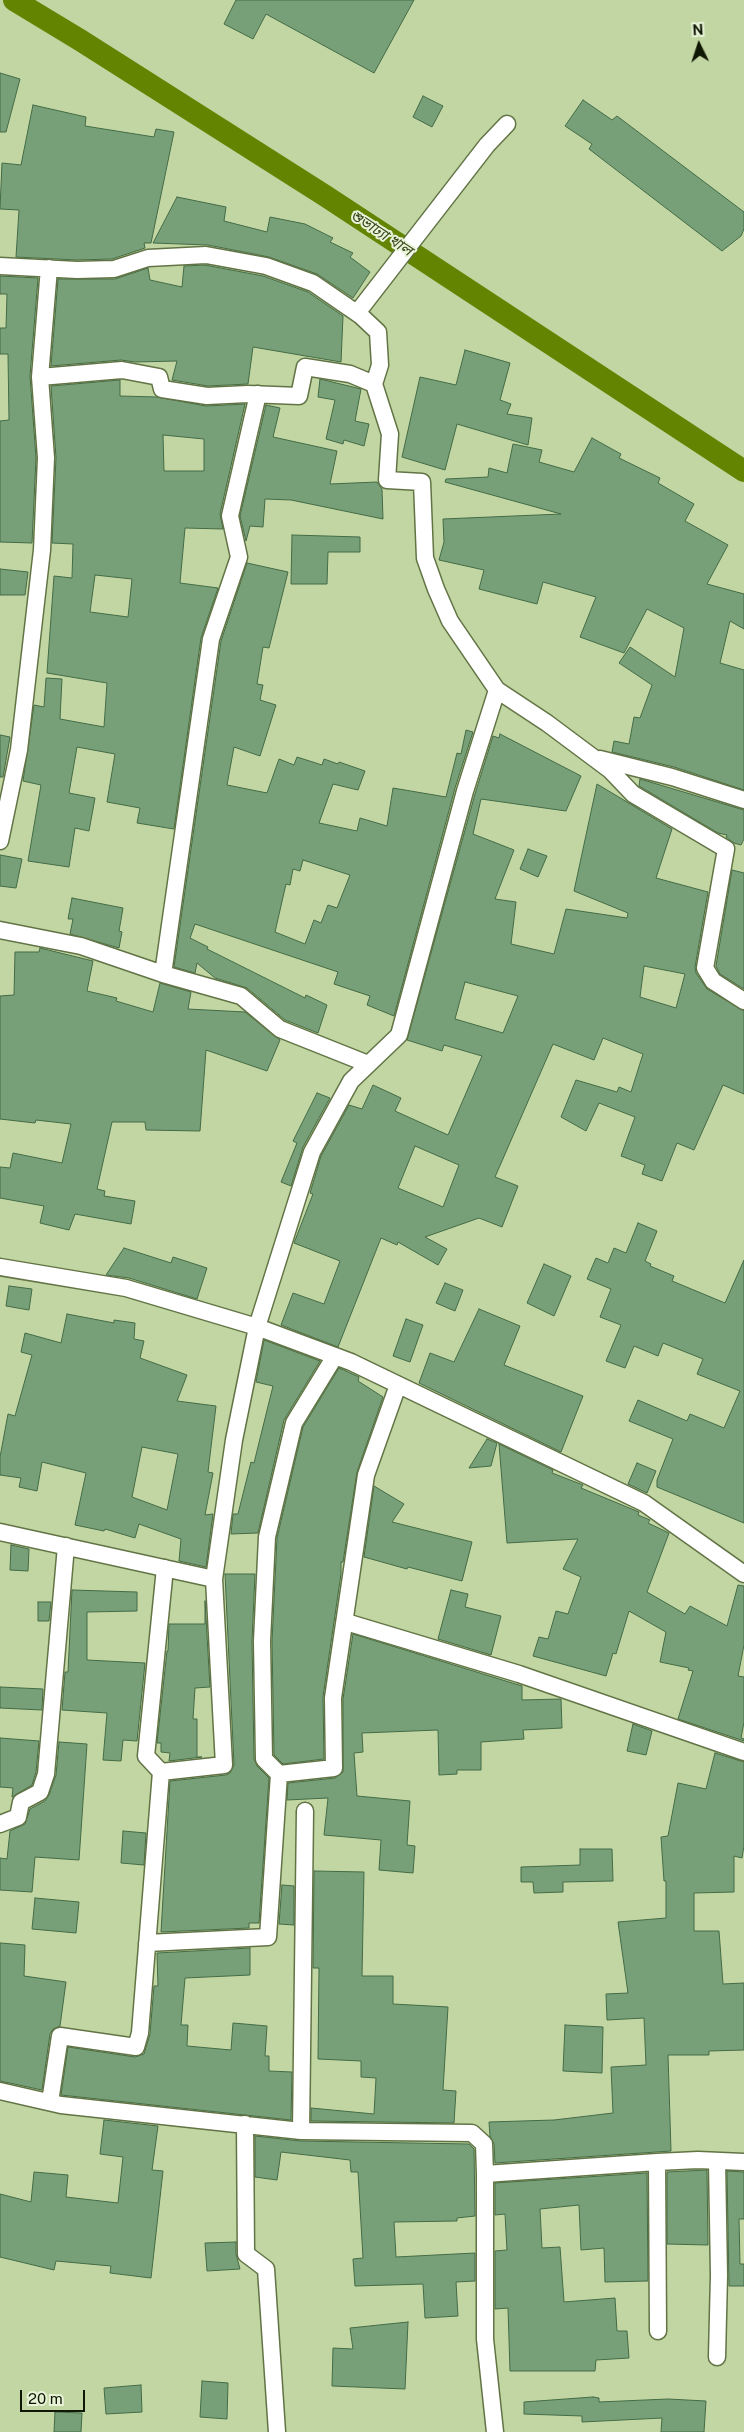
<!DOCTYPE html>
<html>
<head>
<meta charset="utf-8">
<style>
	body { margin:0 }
	#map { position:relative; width:744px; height:2432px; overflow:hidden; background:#c1d6a2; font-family:"Public Sans",sans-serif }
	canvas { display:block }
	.north { position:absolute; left:674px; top:20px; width:50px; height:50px; -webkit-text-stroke:4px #e8f3d8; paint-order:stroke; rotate:356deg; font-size:14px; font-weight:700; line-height:20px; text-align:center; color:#101705 }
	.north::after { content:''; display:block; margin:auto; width:18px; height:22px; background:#101705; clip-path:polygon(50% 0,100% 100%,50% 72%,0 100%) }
	.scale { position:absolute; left:20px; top:2390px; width:65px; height:22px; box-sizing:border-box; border:2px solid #101705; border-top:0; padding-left:6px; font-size:15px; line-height:18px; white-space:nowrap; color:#101705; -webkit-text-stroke:4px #e8f3d8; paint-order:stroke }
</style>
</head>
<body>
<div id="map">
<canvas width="744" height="2432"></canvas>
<div class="north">N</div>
<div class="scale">20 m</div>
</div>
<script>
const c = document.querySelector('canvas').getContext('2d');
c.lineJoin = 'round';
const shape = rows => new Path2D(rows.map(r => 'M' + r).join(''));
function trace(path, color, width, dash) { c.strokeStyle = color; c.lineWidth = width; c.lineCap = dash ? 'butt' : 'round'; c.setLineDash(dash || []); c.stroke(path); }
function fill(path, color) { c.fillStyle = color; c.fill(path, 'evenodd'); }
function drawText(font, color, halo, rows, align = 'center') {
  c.font = font + ' "Public Sans","Noto Sans Bengali",sans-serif'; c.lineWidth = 4; c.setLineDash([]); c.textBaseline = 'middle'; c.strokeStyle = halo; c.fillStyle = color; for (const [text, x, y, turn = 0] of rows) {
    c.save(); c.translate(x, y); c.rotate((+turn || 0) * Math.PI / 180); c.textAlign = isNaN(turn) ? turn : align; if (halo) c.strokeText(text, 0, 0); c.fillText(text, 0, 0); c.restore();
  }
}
const canal = shape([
	[14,0,80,40,324,195,744,471]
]);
const building = shape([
	[236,0,414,0,374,73,266,14,253,39,224,24,236,0],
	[0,73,20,79,6,132,0,132,0,73],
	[423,96,443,106,432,127,413,117,423,96],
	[583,100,612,120,617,116,744,212,744,229,741,236,722,251,589,149,592,144,565,126,583,100],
	[33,105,86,117,85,126,154,137,156,129,174,132,151,243,144,243,145,248,112,259,77,260,16,257,19,210,0,209,2,163,21,165,33,105],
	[177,197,226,207,224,221,267,232,270,217,305,224,333,238,330,242,353,253,350,257,370,272,353,298,317,274,269,257,208,245,153,243,177,197],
	[205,265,263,276,308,292,343,316,341,362,253,347,248,384,208,386,172,380,177,361,135,362,121,360,51,366,58,279,115,279,148,268,150,280,182,287,184,266,205,265],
	[0,276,38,278,30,376,36,458,32,543,0,542,0,421,9,420,8,354,0,354,0,328,6,328,7,294,0,294,0,276],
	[465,350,510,363,500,400,511,404,507,414,532,418,528,445,457,424,445,470,402,457,420,377,456,385,465,350],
	[320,379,361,389,355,421,369,424,364,446,344,440,343,444,326,439,335,400,318,397,320,379],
	[120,380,120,396,157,397,206,406,245,404,220,514,223,529,185,528,180,583,218,588,201,638,174,829,137,823,140,808,107,802,115,754,77,747,69,793,95,798,89,831,75,828,69,867,28,861,41,785,23,781,34,705,44,707,46,678,62,679,60,719,104,727,107,683,47,673,54,576,72,578,73,544,52,543,56,458,51,386,120,380],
	[163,435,204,439,204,471,164,471,163,435],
	[95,575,132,579,128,617,90,612,95,575],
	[266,405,280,408,273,437,337,451,330,484,377,482,382,489,383,519,291,500,265,499,263,527,250,526,246,541,240,516,266,405],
	[592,438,621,454,619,458,660,478,658,483,694,504,685,521,728,545,707,584,744,594,744,629,730,621,720,663,744,670,744,790,674,767,612,752,614,741,629,744,634,717,640,718,652,685,619,663,630,647,675,677,684,628,647,609,624,653,580,637,596,597,543,582,537,604,479,589,484,570,439,560,444,542,443,519,561,514,445,482,446,479,488,477,489,468,507,473,513,444,542,450,539,462,574,472,592,438],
	[292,535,360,537,360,552,328,552,327,584,291,584,292,535],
	[247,563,288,572,269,648,263,647,257,684,263,685,260,700,276,705,260,756,234,747,227,785,267,793,279,759,294,765,297,757,322,765,324,759,338,764,339,762,365,771,358,790,333,784,319,823,357,831,360,818,387,826,393,788,446,797,457,753,461,754,466,730,473,732,455,788,394,1016,367,1005,370,996,334,984,338,972,195,924,190,938,208,947,207,949,305,998,306,995,327,1005,318,1033,285,1020,247,988,215,978,197,963,195,973,174,967,221,641,247,563],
	[303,860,350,875,337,908,328,905,321,923,314,920,305,944,275,932,286,884,290,885,293,869,300,871,303,860],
	[0,569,28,572,25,595,0,595,0,569],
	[500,734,581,776,566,811,481,799,473,834,514,850,495,899,516,902,511,944,554,954,566,909,627,918,628,913,574,891,597,784,672,829,656,878,708,892,695,967,696,973,707,989,744,1011,744,1094,723,1085,694,1150,677,1143,662,1181,642,1174,645,1165,621,1156,635,1117,599,1103,586,1131,561,1117,576,1080,617,1092,619,1087,631,1092,643,1054,603,1038,594,1060,553,1044,495,1177,518,1186,502,1227,479,1218,425,1237,447,1249,438,1265,398,1242,397,1245,381,1238,338,1347,281,1325,293,1293,324,1304,340,1261,294,1243,313,1194,310,1193,321,1156,349,1105,362,1109,373,1085,401,1098,395,1111,448,1135,482,1056,444,1045,442,1051,407,1040,475,794,493,736,499,738,500,734],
	[644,966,685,974,676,1008,640,997,644,966],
	[465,982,518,996,503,1033,455,1019,465,982],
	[415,1146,459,1165,443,1207,398,1188,415,1146],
	[0,735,10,737,3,777,0,777,0,735],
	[640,779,744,810,744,839,741,845,734,843,726,837,727,835,718,833,639,786,640,779],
	[528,849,547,856,538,877,520,869,528,849],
	[0,855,22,859,16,888,0,886,0,855],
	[732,870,744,873,744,989,720,974,716,966,732,870],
	[72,898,123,908,119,931,122,932,119,948,70,934,73,919,68,919,72,898],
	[40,948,93,961,87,991,117,998,116,1001,153,1012,160,983,191,992,188,1009,245,1012,280,1040,267,1071,206,1050,200,1131,146,1130,145,1122,112,1122,97,1189,105,1191,104,1196,135,1201,131,1224,75,1214,69,1230,40,1223,44,1206,0,1198,0,1167,10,1168,13,1153,62,1163,71,1124,36,1120,35,1123,0,1119,0,996,14,995,15,952,39,952,40,948],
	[317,1093,330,1098,303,1147,291,1186,281,1182,297,1143,293,1141,317,1093],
	[638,1223,657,1231,645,1261,651,1264,650,1266,674,1276,672,1281,725,1303,744,1260,744,1523,657,1487,657,1480,673,1439,629,1421,638,1400,687,1421,690,1414,724,1428,740,1391,697,1374,703,1359,663,1343,658,1356,634,1346,625,1368,606,1361,621,1325,600,1317,611,1289,587,1279,596,1258,608,1263,614,1248,626,1253,638,1223],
	[124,1248,171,1263,173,1257,207,1268,197,1299,129,1278,106,1275,124,1248],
	[544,1264,571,1276,554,1316,527,1303,544,1264],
	[445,1283,463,1290,455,1311,436,1303,445,1283],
	[9,1286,32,1289,29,1310,6,1306,9,1286],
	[479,1309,520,1326,504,1365,583,1396,561,1452,419,1383,430,1353,454,1362,479,1309],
	[67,1314,114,1323,114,1320,135,1323,134,1339,144,1341,140,1358,187,1375,177,1401,216,1406,208,1472,213,1473,205,1515,213,1514,206,1567,179,1561,181,1539,139,1524,135,1538,105,1529,104,1531,75,1525,86,1473,42,1462,37,1491,19,1487,21,1478,0,1475,0,1457,8,1414,15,1416,32,1355,21,1352,25,1333,61,1343,67,1314],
	[142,1447,178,1454,167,1510,132,1497,142,1447],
	[406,1319,423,1325,410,1362,393,1356,406,1319],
	[264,1340,320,1361,284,1420,258,1533,231,1534,233,1514,238,1514,251,1462,254,1463,273,1386,256,1382,264,1340],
	[339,1368,359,1377,358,1381,383,1397,357,1472,343,1562,341,1562,341,1574,323,1697,324,1759,283,1764,274,1755,272,1641,277,1538,303,1427,339,1368],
	[487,1439,497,1443,491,1466,469,1468,487,1439],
	[499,1444,553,1470,552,1473,583,1485,581,1488,639,1512,638,1515,650,1520,648,1523,669,1533,647,1592,685,1614,690,1606,727,1626,738,1585,744,1586,744,1645,738,1676,744,1677,744,1722,741,1738,744,1739,744,1741,678,1719,693,1671,688,1670,689,1668,660,1662,666,1632,629,1611,616,1654,613,1653,606,1676,533,1656,539,1637,548,1639,556,1611,568,1614,581,1577,563,1569,578,1539,507,1543,499,1444],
	[637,1463,656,1471,647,1493,628,1484,637,1463],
	[374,1486,404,1504,392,1522,472,1542,462,1581,408,1567,407,1569,364,1557,374,1486],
	[11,1545,29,1549,28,1571,10,1570,11,1545],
	[225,1574,255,1574,252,1641,254,1759,257,1766,269,1778,259,1923,249,1923,249,1928,161,1932,170,1781,226,1775,230,1773,234,1765,225,1574],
	[72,1590,137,1592,137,1611,87,1612,87,1660,145,1663,137,1741,123,1740,121,1761,103,1760,107,1713,62,1710,65,1672,68,1672,72,1590],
	[451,1590,468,1594,465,1607,501,1616,491,1655,438,1639,451,1590],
	[205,1601,210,1687,195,1688,193,1719,197,1719,197,1757,202,1757,169,1761,170,1753,161,1752,161,1743,157,1743,167,1651,168,1651,169,1624,205,1624,205,1601],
	[38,1602,51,1602,49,1621,38,1621,38,1602],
	[353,1634,522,1686,522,1700,561,1699,562,1728,523,1730,524,1739,481,1742,481,1770,457,1770,457,1774,439,1775,438,1730,362,1733,363,1752,354,1753,357,1796,410,1801,407,1845,415,1846,413,1873,379,1870,381,1840,324,1835,328,1798,287,1800,288,1783,335,1778,343,1772,343,1699,353,1634],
	[0,1687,43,1689,42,1710,0,1708,0,1687],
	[633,1724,652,1731,646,1755,627,1751,633,1724],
	[0,1738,39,1741,36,1772,32,1785,12,1797,13,1788,0,1787,0,1738],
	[59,1742,87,1744,79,1860,35,1857,32,1892,0,1890,0,1858,7,1859,10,1831,25,1824,30,1809,45,1801,49,1795,56,1775,59,1742],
	[715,1753,744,1762,744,1846,742,1858,734,1856,734,1892,694,1893,694,1931,719,1931,723,1984,744,1983,744,2050,709,2051,709,2055,668,2055,671,2151,495,2163,494,2144,490,2136,489,2122,554,2120,613,2113,611,2067,646,2065,644,2018,607,2020,606,1994,628,1993,618,1922,666,1918,666,1881,664,1881,661,1837,668,1836,678,1783,706,1789,715,1753],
	[123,1831,146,1833,144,1865,121,1863,123,1831],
	[580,1849,612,1849,613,1881,563,1882,563,1892,534,1893,533,1882,521,1882,521,1867,580,1865,580,1849],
	[314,1871,364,1872,362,1976,393,1976,393,2004,448,2007,443,2090,456,2091,454,2123,311,2121,311,2108,374,2114,376,2078,361,2077,361,2061,318,2059,319,1968,313,1968,314,1871],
	[282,1885,294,1886,294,1925,279,1924,282,1885],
	[35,1898,79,1902,76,1933,32,1929,35,1898],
	[0,1943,25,1945,24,1976,66,1982,60,2026,53,2029,50,2034,42,2090,0,2081,0,1943],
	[250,1948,250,1975,185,1978,181,2025,188,2025,187,2046,231,2050,233,2023,267,2026,265,2056,269,2056,269,2071,292,2072,291,2120,61,2095,68,2047,135,2057,144,2054,150,2034,154,1986,158,1986,157,1953,250,1948],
	[565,2025,603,2027,602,2073,563,2071,565,2025],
	[104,2120,158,2126,152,2170,163,2171,151,2278,110,2273,111,2266,56,2261,54,2270,0,2257,0,2194,31,2202,34,2172,68,2175,66,2197,118,2203,123,2157,100,2154,104,2120],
	[255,2136,301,2141,469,2144,474,2149,475,2216,457,2218,457,2221,394,2222,396,2257,475,2253,475,2281,456,2282,458,2316,425,2318,423,2284,355,2286,353,2259,363,2258,358,2172,351,2172,350,2160,281,2152,277,2180,255,2177,255,2136],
	[707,2170,708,2245,667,2244,667,2172,707,2170],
	[727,2171,744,2172,744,2219,739,2219,740,2264,744,2264,744,2286,729,2286,727,2171],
	[647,2173,648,2281,605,2282,604,2248,581,2250,579,2205,540,2209,542,2248,560,2247,564,2302,615,2298,617,2331,627,2331,629,2358,596,2360,595,2371,510,2371,508,2308,495,2309,495,2251,507,2250,505,2214,495,2215,495,2183,647,2173],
	[236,2242,236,2254,240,2269,207,2271,205,2243,236,2242],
	[408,2322,405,2389,332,2386,333,2348,353,2349,350,2328,408,2322],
	[202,2381,228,2383,227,2419,200,2417,202,2381],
	[141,2385,142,2412,106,2414,104,2388,141,2385],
	[593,2397,599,2398,599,2402,668,2399,706,2401,704,2432,661,2432,662,2418,582,2422,582,2416,524,2414,524,2402,593,2397],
	[55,2412,82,2413,81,2432,54,2432,55,2412]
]);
const minor = shape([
	[0,266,77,270,114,269,148,258,206,255,266,266,313,283,361,316,378,332,380,365,374,384,390,434,387,480,422,482,425,558,436,589,450,621,497,690,465,791,399,1035,351,1081,312,1152,257,1327,234,1440,214,1579,0,1532],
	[357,313,487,145,507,124],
	[40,377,122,370,159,377,162,389,207,396,248,394,299,396,305,367,350,374,374,384],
	[497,690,547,723,610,770,633,794,726,849,705,968,713,981,744,1001],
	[600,759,672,777,744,800],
	[0,841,19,750,42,550,46,458,40,377,49,268],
	[0,930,81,946,163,974,241,996,280,1029,368,1064],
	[163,974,211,639,239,557,230,516,258,394],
	[0,1267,126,1288,257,1327,351,1362,644,1503,744,1574],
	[346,1622,519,1674,744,1752],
	[161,1772,224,1765,214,1579],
	[279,1774,264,1759,262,1641,267,1537,294,1423,335,1356],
	[0,1824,18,1817,21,1802,40,1792,46,1774,66,1546],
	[147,1943,268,1937,279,1774,334,1768,333,1698,366,1475,398,1385],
	[0,2091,61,2105,301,2131,472,2133,484,2144,485,2174,657,2162,698,2160,744,2162],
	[50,2102,60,2036,136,2047,140,2033,161,1772,146,1756,165,1568],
	[245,2124,246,2254,266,2269,277,2432],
	[301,2131,305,1811],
	[717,2161,719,2275,717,2357],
	[657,2162,658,2331],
	[485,2174,485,2339,495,2432]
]);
const waterNames = [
	["শুভাঢ্যা খাল",381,233,33]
];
trace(canal, '#628400', 22);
fill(building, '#77a079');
trace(building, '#446b46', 1);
trace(minor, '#627445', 19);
trace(minor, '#fff', 16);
drawText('italic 15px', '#38481c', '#e8f3d8', waterNames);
</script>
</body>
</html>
